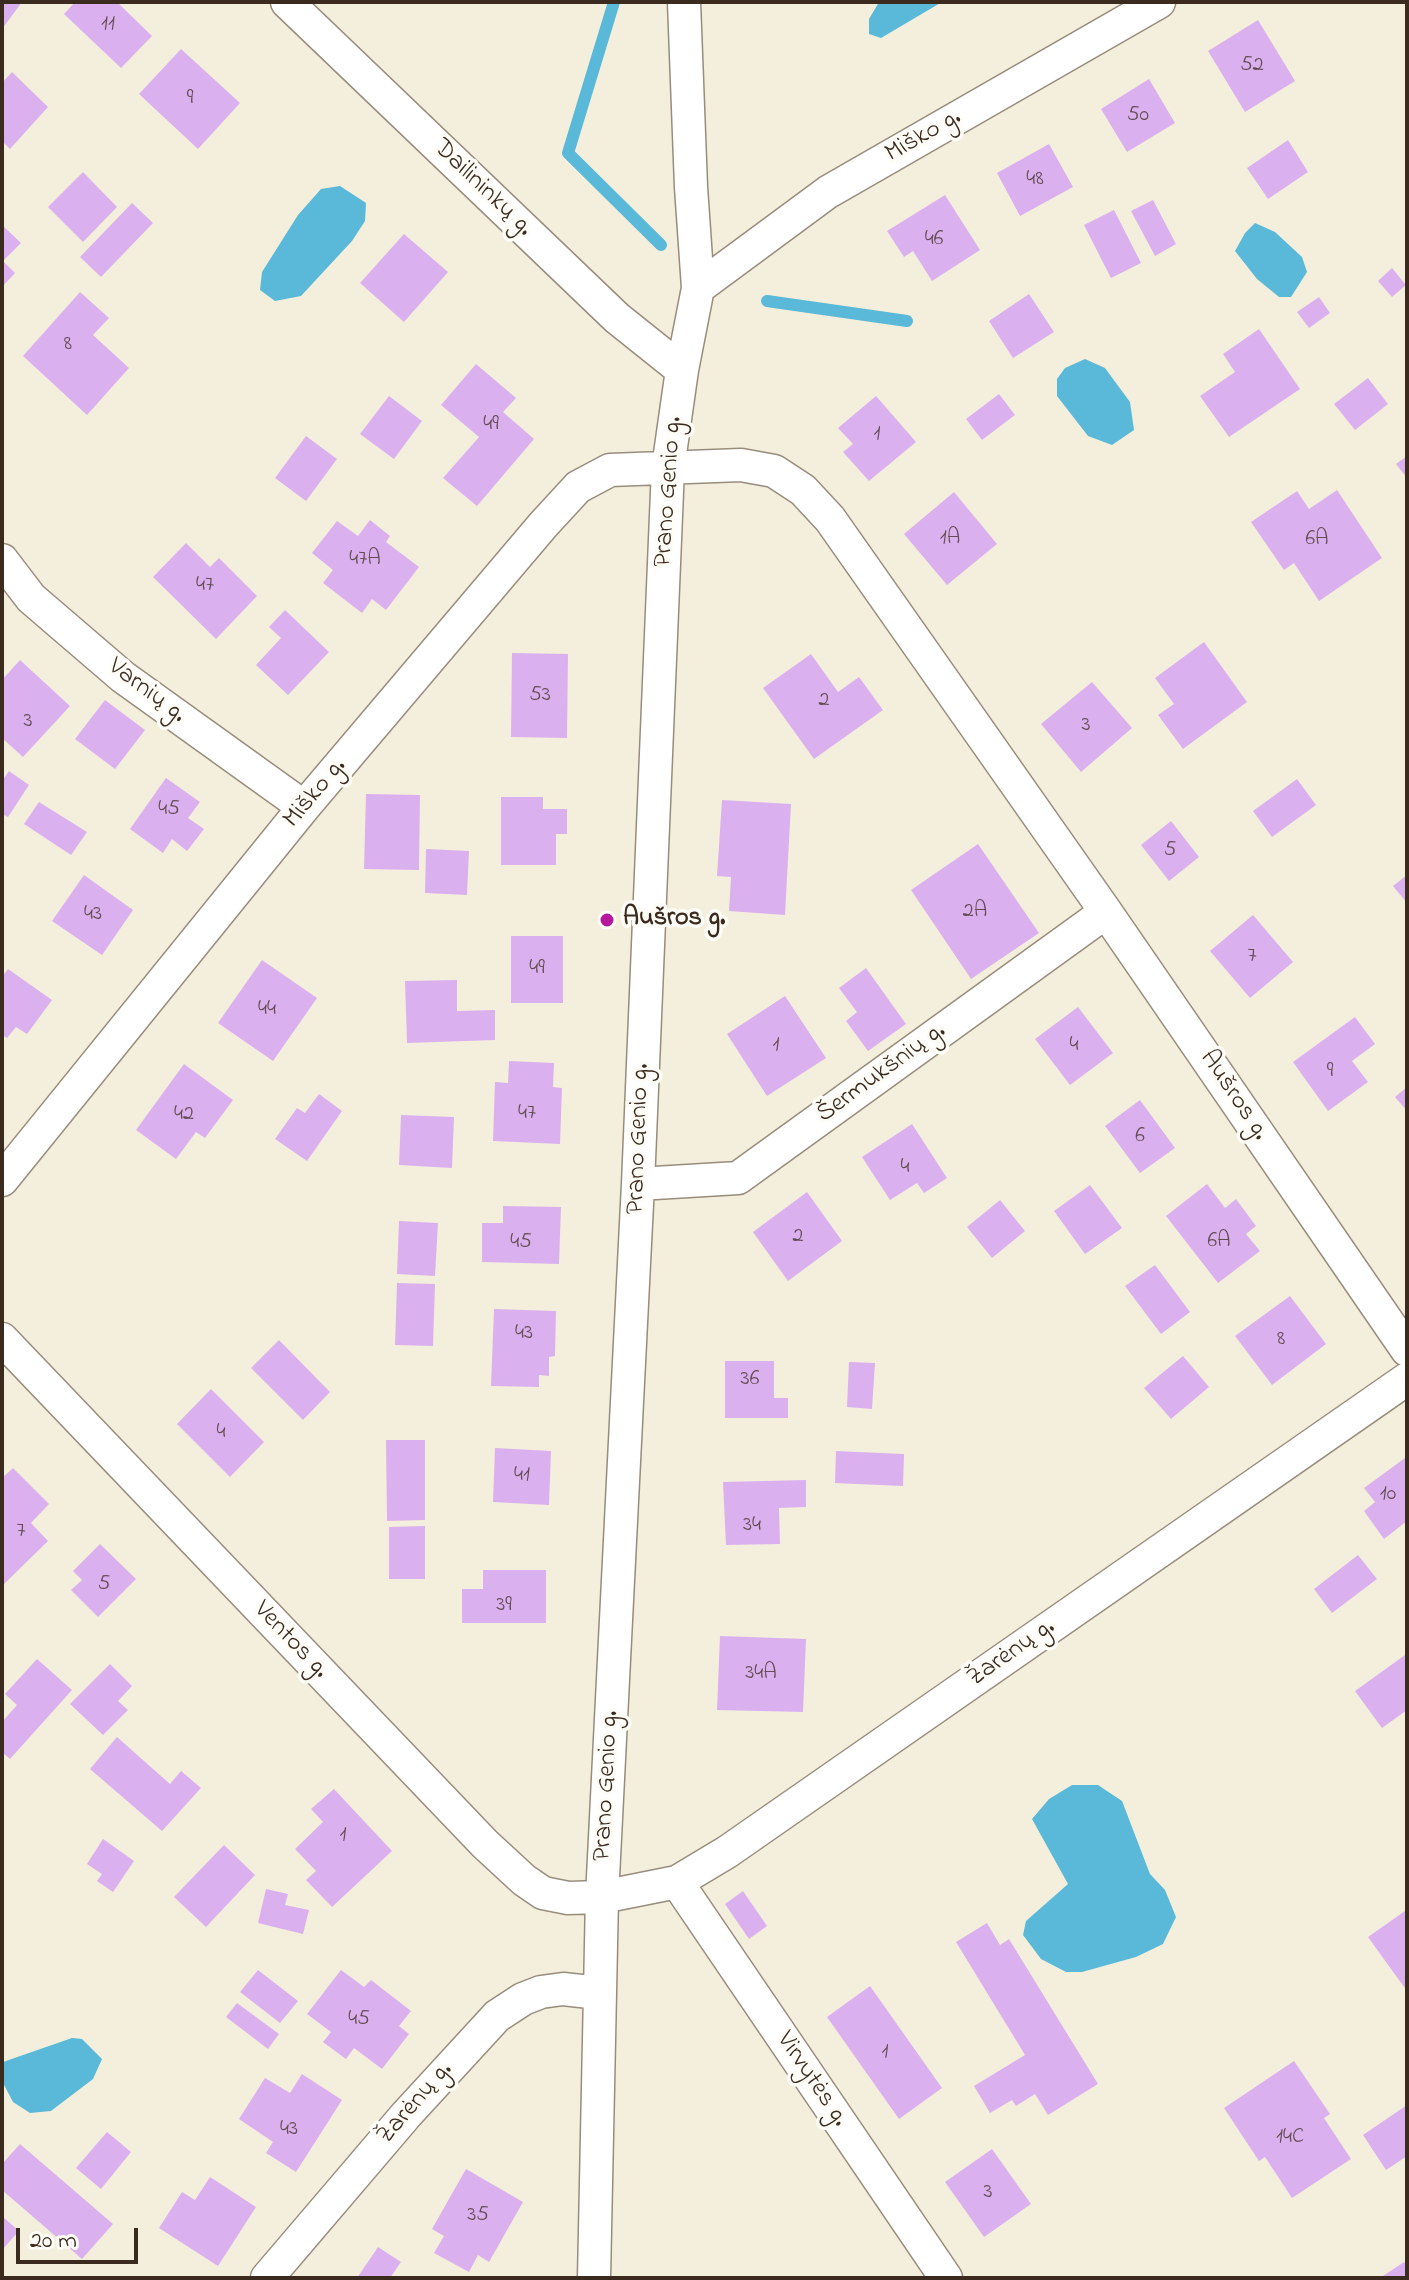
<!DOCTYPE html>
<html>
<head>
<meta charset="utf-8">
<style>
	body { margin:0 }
	#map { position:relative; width:1409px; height:2280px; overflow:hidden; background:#f4efdc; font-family:"Indie Flower",sans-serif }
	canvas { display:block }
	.frame { position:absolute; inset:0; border:4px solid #3b2a1e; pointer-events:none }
	.scale { position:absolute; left:16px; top:2228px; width:122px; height:36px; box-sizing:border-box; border:4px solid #3b2a1e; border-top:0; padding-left:10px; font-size:24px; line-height:28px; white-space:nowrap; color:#3b2a1e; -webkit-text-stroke:6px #fdfcf7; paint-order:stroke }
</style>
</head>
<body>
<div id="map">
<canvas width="1409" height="2280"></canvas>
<div class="frame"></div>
<div class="scale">20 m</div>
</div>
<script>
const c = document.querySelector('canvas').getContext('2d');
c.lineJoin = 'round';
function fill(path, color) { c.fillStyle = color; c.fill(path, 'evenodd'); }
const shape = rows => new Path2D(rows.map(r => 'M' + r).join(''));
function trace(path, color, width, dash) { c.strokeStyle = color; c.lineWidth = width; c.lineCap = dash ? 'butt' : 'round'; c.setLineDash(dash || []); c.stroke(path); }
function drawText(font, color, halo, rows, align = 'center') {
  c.font = font + ' "Indie Flower",sans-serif'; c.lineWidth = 7; c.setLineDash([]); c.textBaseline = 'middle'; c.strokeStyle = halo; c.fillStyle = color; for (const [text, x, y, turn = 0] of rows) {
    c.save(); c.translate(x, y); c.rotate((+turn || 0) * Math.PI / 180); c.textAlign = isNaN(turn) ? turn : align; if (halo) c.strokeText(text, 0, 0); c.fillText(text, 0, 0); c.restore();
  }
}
const water = shape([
	[879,2,942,2,881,38,869,34,869,19],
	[340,186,366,203,365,221,352,241,301,296,275,301,260,290,262,272,298,215,321,189],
	[1255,223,1275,232,1302,257,1307,272,1291,297,1279,297,1257,279,1235,251,1245,233],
	[1085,359,1105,368,1130,402,1134,430,1112,445,1088,436,1057,396,1057,379,1065,368],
	[1072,1785,1098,1785,1122,1801,1150,1874,1165,1890,1176,1917,1163,1944,1136,1957,1082,1972,1066,1972,1041,1959,1023,1935,1026,1921,1068,1884,1032,1819,1049,1799],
	[72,2038,82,2039,102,2059,93,2079,51,2111,30,2113,13,2102,2,2081,3,2062]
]);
const stream = shape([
	[614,2,568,153,661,245],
	[767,301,907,321]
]);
const building = shape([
	[2,2,22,2,2,29],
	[75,2,117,2,152,36,121,68,64,14],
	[1258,20,1295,81,1245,112,1208,51],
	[181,49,240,103,198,149,139,94],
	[12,72,48,107,10,149,2,141,2,83],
	[1149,79,1175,123,1127,152,1101,109],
	[1288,140,1308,172,1268,199,1247,168],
	[1049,144,1073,187,1020,216,997,173],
	[83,172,117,207,83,242,48,207],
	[945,195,980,250,932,281,913,251,904,257,887,231],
	[1153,200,1176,244,1155,256,1131,211],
	[132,203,153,223,101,277,80,257],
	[1114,210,1141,263,1111,278,1084,225],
	[2,225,21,243,3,261,15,273,2,287],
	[404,234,448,272,404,322,360,283],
	[1392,268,1406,285,1392,297,1378,281],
	[80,292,109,318,93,335,129,368,87,415,23,356],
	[1029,294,1054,332,1013,358,989,321],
	[1319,297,1330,313,1309,328,1297,312],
	[1259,329,1300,389,1229,437,1200,396,1235,372,1223,354],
	[476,364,516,398,503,412,534,439,477,506,443,478,479,437,441,405],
	[1368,378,1388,404,1355,430,1334,404],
	[999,394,1015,415,982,440,966,419],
	[389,396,422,421,394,459,360,434],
	[876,396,916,442,869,481,843,452,853,444,838,428],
	[306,436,337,459,306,501,275,478],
	[1407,456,1407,478,1396,464],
	[1337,490,1382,558,1319,601,1294,563,1284,570,1251,522,1297,491,1309,509],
	[954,492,997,544,947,585,904,534],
	[370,520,390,536,386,542,419,567,386,610,372,599,362,613,323,583,333,570,312,553,337,521,358,536],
	[186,543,210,567,219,558,257,596,216,639,153,577],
	[285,610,329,652,288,695,256,665,281,638,269,627],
	[1204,642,1247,702,1183,749,1158,715,1174,704,1155,678],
	[512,653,568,654,567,738,511,737],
	[811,654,838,692,859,677,883,710,814,759,763,688],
	[20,660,70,706,23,757,2,738,2,680],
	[1092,682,1132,728,1081,772,1041,724],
	[105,700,145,730,115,769,75,739],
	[9,771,29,785,8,817,2,814,2,781],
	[166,778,200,802,188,818,204,829,187,851,172,839,163,853,130,829],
	[1297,779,1316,805,1272,837,1253,811],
	[366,794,420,795,419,870,364,869],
	[501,797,543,797,543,809,567,809,567,834,556,834,556,865,501,865],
	[722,800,791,804,785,915,729,911,731,877,717,876],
	[39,802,87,832,71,855,24,824],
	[1171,821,1199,857,1169,881,1141,845],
	[978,844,1039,933,971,979,911,890],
	[426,849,469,851,467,895,425,893],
	[84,875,133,910,102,955,52,921],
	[1407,875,1407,903,1393,886],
	[1253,915,1293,962,1250,998,1210,951],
	[511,936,563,936,563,1003,511,1003],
	[262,960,317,998,273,1061,218,1023],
	[866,968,906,1024,868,1051,846,1021,857,1012,839,988],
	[8,969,52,1000,27,1034,16,1027,7,1038,2,1035,2,977],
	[457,980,457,1011,495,1010,495,1040,407,1043,405,981],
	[785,996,826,1058,767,1096,727,1034],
	[1078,1007,1113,1053,1070,1085,1035,1039],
	[1355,1017,1375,1044,1352,1061,1368,1082,1328,1111,1293,1062],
	[509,1061,554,1063,553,1087,562,1088,560,1144,493,1141,495,1082,508,1083],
	[184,1064,233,1100,205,1138,196,1132,176,1159,136,1130],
	[1407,1087,1407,1111,1395,1097],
	[319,1094,342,1111,307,1161,275,1139,297,1108,305,1113],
	[1140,1100,1175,1148,1140,1173,1105,1126],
	[401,1115,454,1117,452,1168,399,1165],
	[912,1124,947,1178,924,1193,917,1183,890,1200,862,1157],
	[1207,1184,1225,1208,1236,1199,1256,1226,1246,1234,1260,1251,1218,1283,1166,1216],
	[1090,1185,1122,1228,1085,1254,1054,1211],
	[807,1192,842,1241,788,1281,753,1232],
	[1000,1200,1025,1231,992,1258,967,1227],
	[503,1206,561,1207,559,1264,482,1262,482,1223,503,1223],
	[399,1221,438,1223,435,1276,397,1274],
	[1155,1265,1190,1312,1161,1334,1125,1286],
	[397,1283,435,1284,433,1346,395,1345],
	[1290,1296,1326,1344,1272,1385,1235,1336],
	[494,1309,556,1311,555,1356,549,1357,549,1376,539,1375,539,1387,491,1386],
	[279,1340,330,1392,303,1420,251,1368],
	[1183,1356,1209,1387,1171,1419,1144,1388],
	[725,1361,774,1361,774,1398,788,1398,788,1418,725,1418],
	[849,1362,875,1363,872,1409,847,1407],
	[211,1389,264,1442,230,1477,177,1424],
	[386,1440,425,1440,425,1520,387,1521],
	[495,1448,551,1451,549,1505,493,1502],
	[836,1451,904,1454,903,1486,835,1483],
	[1405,1458,1407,1461,1407,1521,1384,1539,1364,1511,1375,1502,1364,1488],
	[13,1468,49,1504,31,1523,48,1541,2,1586,2,1478],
	[806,1480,806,1507,779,1508,780,1544,726,1545,723,1482],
	[425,1526,425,1579,389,1579,389,1527],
	[100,1544,136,1579,98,1617,71,1590,82,1580,73,1571],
	[1358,1555,1377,1579,1332,1613,1314,1589],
	[483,1570,546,1570,546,1623,462,1623,462,1589,483,1589],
	[720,1636,806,1639,803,1712,717,1710],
	[1405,1655,1407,1710,1382,1728,1355,1691],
	[37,1659,72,1690,10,1759,2,1752,2,1722,17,1705,5,1694],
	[110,1664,132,1686,118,1701,128,1710,103,1735,70,1704],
	[117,1737,170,1784,181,1771,201,1788,162,1831,90,1769],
	[334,1789,392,1851,332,1907,306,1880,316,1871,295,1849,323,1822,311,1809],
	[103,1839,134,1861,113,1892,97,1881,102,1874,87,1864],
	[224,1845,255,1875,206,1927,174,1897],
	[266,1889,288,1894,285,1905,309,1910,303,1934,258,1923],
	[743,1891,767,1926,749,1939,725,1904],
	[1405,1911,1407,1913,1407,1991,1368,1937],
	[987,1923,1000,1945,1009,1939,1098,2084,1048,2115,1035,2094,1016,2106,1012,2100,990,2113,974,2086,1025,2055,956,1942],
	[258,1970,298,2001,280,2023,240,1992],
	[341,1970,364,1987,371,1980,411,2011,399,2026,409,2034,382,2069,354,2048,346,2059,323,2042,331,2032,307,2014],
	[870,1986,942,2088,899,2119,827,2017],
	[237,2003,279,2034,268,2049,226,2017],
	[1294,2061,1330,2114,1324,2118,1351,2159,1292,2198,1265,2157,1259,2161,1224,2108],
	[302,2074,342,2100,296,2172,266,2153,273,2142,239,2119,265,2078,290,2093],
	[1407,2105,1407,2156,1386,2170,1363,2135],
	[107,2132,131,2152,101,2189,76,2168],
	[20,2144,113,2224,82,2259,2,2190,2,2164],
	[992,2149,1031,2204,984,2237,945,2182],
	[466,2169,523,2202,489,2262,478,2255,469,2272,434,2253,444,2236,432,2229],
	[210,2177,256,2207,218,2266,159,2228,182,2192,195,2200],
	[2,2216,19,2231,2,2250],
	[378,2247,401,2262,390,2278,357,2278],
	[1404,2262,1407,2266,1407,2278,1380,2278]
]);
const minor = shape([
	[287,2,617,318,682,370],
	[698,288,828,192,1159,2],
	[2,560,31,598,123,677,304,807],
	[2,1180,304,807,543,525,578,487,610,470,741,465,774,471,803,490,830,519,1106,912,1407,1350],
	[638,1184,738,1178,1106,912],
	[2,1339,485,1844,524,1880,543,1893,568,1898,602,1897,677,1882,727,1852,1407,1379],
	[677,1882,946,2278],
	[267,2278,406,2115,497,2016,523,1999,541,1992,563,1989,599,1993],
	[594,2278,602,1897,638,1184,668,468,682,370,698,288,691,187,684,2]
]);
const markers = [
	[607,920,8,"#b5179e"]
];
const numberNames = [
	["11",108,25],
	["52",1252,66],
	["9",190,99],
	["50",1138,116],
	["48",1035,180],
	["46",934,240],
	["8",68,345],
	["49",491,425],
	["1",877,435],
	["1A",950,539],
	["6A",1317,540],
	["47A",365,560],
	["47",205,586],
	["53",540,696],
	["2",824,701],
	["3",28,722],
	["3",1086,726],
	["45",169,810],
	["5",1170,851],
	["2A",975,912],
	["43",93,915],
	["7",1252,957],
	["49",537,969],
	["44",267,1010],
	["1",776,1046],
	["4",1074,1046],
	["9",1330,1072],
	["47",527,1114],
	["42",184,1115],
	["6",1140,1137],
	["4",905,1168],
	["2",798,1237],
	["6A",1219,1242],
	["45",521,1243],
	["43",524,1334],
	["8",1281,1340],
	["36",750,1380],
	["4",221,1433],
	["41",522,1476],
	["10",1388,1495],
	["34",752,1526],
	["7",21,1532],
	["5",104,1585],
	["39",504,1606],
	["34A",761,1674],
	["1",343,1836],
	["45",359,2020],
	["1",885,2053],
	["43",289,2130],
	["14C",1290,2138],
	["3",988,2193],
	["35",478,2216]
];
const streetNames = [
	["Miško g.",924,137,-30],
	["Dailininkų g.",482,189,44],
	["Prano Genio g.",670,492,-86],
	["Varnių g.",146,692,37],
	["Miško g.",316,794,-50],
	["Šermukšnių g.",882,1074,-36],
	["Aušros g.",1233,1096,56],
	["Prano Genio g.",640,1139,-88],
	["Ventos g.",290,1641,46],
	["Žarėnų g.",1012,1654,-35],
	["Prano Genio g.",608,1786,-87],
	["Virvytės g.",811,2080,56],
	["Žarėnų g.",416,2104,-49]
];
const poiNames = [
	["Aušros g.",623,920]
];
fill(water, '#5ab9d8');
trace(stream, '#5ab9d8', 12);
fill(building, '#dbb0ef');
trace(minor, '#988c7d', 35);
trace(minor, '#fff', 32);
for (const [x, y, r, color] of markers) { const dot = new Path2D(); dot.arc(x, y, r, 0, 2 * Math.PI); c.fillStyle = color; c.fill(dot); trace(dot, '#fdfcf7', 3); }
drawText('22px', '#634c52', null, numberNames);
drawText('26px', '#3b2a1e', '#fdfcf7', streetNames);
drawText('bold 26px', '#3b2a1e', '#fdfcf7', poiNames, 'left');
</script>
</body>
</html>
